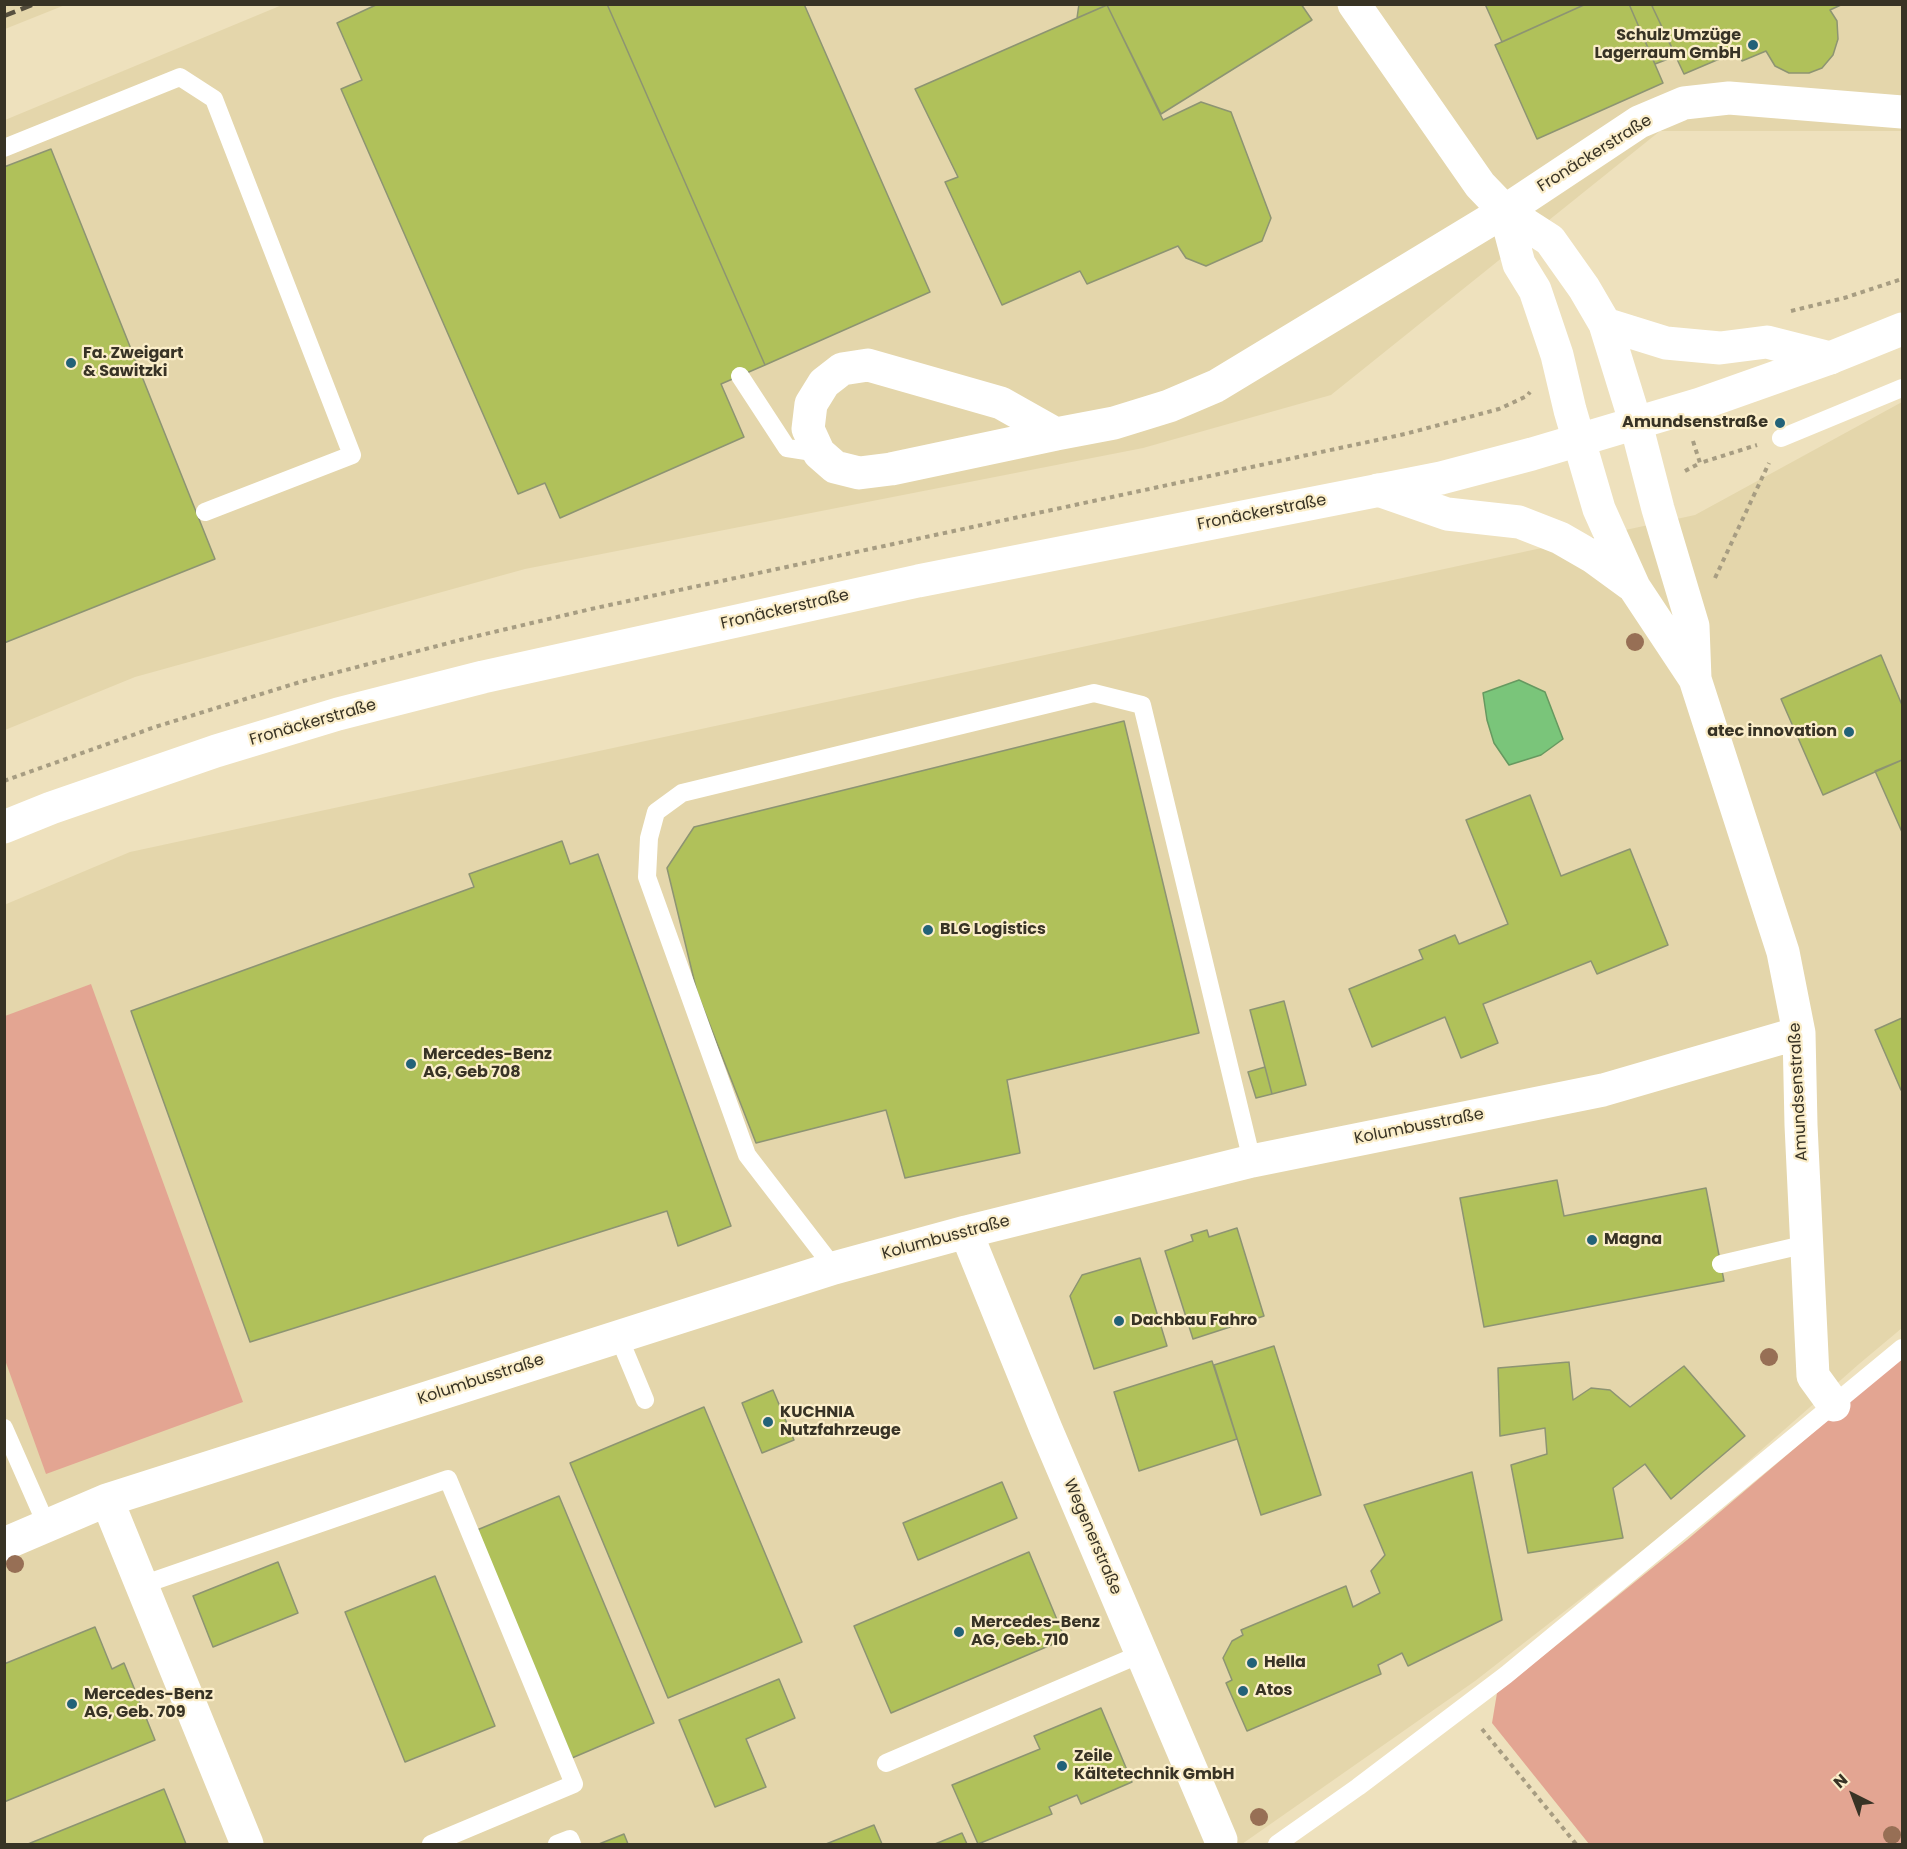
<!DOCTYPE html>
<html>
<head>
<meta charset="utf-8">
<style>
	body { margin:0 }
	#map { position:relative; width:1907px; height:1849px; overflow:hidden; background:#eee1bd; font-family:Poppins,sans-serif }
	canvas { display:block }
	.frame { position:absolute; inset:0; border:6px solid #383325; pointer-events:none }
	.north { position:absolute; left:1823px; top:1765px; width:60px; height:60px; -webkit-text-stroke:4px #fbeeca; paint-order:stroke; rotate:318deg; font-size:16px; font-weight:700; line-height:24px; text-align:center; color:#383325 }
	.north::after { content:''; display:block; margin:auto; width:21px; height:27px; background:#383325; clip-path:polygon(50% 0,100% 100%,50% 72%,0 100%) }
</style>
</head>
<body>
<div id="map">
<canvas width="1907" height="1849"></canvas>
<div class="frame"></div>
<div class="north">N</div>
</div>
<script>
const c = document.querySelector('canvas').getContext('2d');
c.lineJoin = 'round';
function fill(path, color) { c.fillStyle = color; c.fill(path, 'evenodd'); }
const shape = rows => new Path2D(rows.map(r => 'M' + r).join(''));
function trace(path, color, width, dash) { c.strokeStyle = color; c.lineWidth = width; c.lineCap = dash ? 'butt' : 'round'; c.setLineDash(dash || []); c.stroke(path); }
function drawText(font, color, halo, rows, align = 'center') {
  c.font = font + ' Poppins,sans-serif'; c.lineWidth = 4.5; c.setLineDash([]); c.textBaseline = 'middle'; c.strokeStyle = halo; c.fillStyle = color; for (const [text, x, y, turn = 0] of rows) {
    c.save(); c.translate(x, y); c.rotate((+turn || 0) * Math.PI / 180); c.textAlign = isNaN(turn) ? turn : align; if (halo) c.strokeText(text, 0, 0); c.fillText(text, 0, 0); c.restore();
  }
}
const built = shape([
	[5,4,65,4,65,5,5,29],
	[282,5,1902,5,1902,131,1660,131,1331,395,1143,448,525,569,135,677,5,730,5,120],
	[1902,402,1902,1328,1859,1364,1677,1524,1475,1681,1242,1844,5,1844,4,905,130,852,1695,515]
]);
const green = shape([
	[91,984,243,1402,46,1474,5,1360,5,1016],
	[1902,1357,1902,1844,1589,1844,1492,1723,1497,1693,1687,1540]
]);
const water = shape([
	[1519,680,1545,692,1563,739,1541,755,1509,765,1494,743,1487,720,1483,693,1519,680]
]);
const building = shape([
	[378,4,607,4,765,365,721,384,744,437,560,518,545,483,518,494,341,89,362,80,337,23,378,4],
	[607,4,804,4,930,292,765,365,607,4],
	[1079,4,1301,4,1312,20,1161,114,1107,5,1077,18,1079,4],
	[1485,4,1586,4,1502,42,1485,4],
	[1586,4,1629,4,1663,83,1537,139,1495,45,1586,4],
	[1629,4,1656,4,1652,6,1676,56,1655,64,1629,4],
	[1656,4,1843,4,1830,10,1837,21,1838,39,1833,55,1822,68,1809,73,1789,73,1775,66,1766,51,1742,61,1738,51,1684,74,1652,6,1656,4],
	[1107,5,1163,120,1201,102,1231,112,1271,218,1262,241,1206,266,1186,258,1178,246,1087,284,1080,271,1002,305,945,182,958,177,915,89,1107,5],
	[51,149,215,559,4,643,4,167,51,149],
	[1881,655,1902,705,1902,760,1823,795,1781,699,1881,655],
	[1124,721,1199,1033,1007,1080,1020,1153,905,1178,886,1110,756,1143,697,992,667,868,694,827,1124,721],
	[1902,760,1902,832,1875,771,1902,760],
	[1530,795,1561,876,1630,849,1668,945,1597,974,1591,961,1483,1004,1498,1043,1461,1058,1445,1017,1372,1047,1349,989,1423,959,1419,950,1455,935,1459,944,1508,924,1466,820,1530,795],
	[562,841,570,864,598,854,731,1226,678,1246,667,1211,250,1342,131,1011,474,887,469,874,562,841],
	[1284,1001,1306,1085,1272,1094,1250,1010,1284,1001],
	[1902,1018,1902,1089,1901,1090,1875,1030,1902,1018],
	[1265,1067,1272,1094,1256,1098,1248,1072,1265,1067],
	[1557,1180,1564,1216,1706,1188,1724,1281,1484,1327,1460,1198,1557,1180],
	[1237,1228,1264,1316,1193,1339,1165,1251,1193,1241,1191,1235,1207,1230,1209,1237,1237,1228],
	[1140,1258,1167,1346,1094,1369,1070,1296,1082,1275,1140,1258],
	[1274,1346,1321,1495,1261,1515,1214,1365,1274,1346],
	[1212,1361,1237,1439,1139,1471,1114,1392,1212,1361],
	[1569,1362,1573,1400,1591,1388,1610,1390,1630,1407,1684,1366,1745,1436,1671,1499,1645,1464,1613,1488,1623,1538,1528,1553,1511,1465,1547,1454,1545,1428,1500,1436,1498,1368,1569,1362],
	[773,1390,794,1440,762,1453,742,1403,773,1390],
	[704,1407,802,1642,668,1698,570,1463,704,1407],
	[1472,1472,1502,1620,1408,1666,1402,1653,1378,1665,1381,1674,1247,1731,1226,1683,1232,1680,1223,1658,1232,1641,1243,1635,1241,1630,1346,1586,1353,1607,1380,1593,1371,1571,1385,1555,1364,1505,1472,1472],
	[1002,1482,1017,1518,918,1560,903,1523,1002,1482],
	[559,1496,654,1723,572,1758,477,1530,559,1496],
	[1029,1552,1065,1639,891,1713,854,1626,1029,1552],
	[278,1562,298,1613,213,1647,193,1596,278,1562],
	[435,1576,495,1726,405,1762,345,1612,435,1576],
	[95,1627,112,1669,124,1663,155,1740,4,1802,4,1664,95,1627],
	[779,1679,795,1718,746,1739,766,1787,715,1807,679,1720,779,1679],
	[1101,1708,1132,1782,1081,1804,1077,1795,1049,1807,1052,1814,978,1844,952,1785,1040,1749,1034,1736,1101,1708],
	[164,1789,186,1844,28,1844,164,1789],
	[874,1825,882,1844,826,1844,874,1825],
	[962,1833,967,1844,935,1844,962,1833],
	[624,1834,628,1844,599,1844,624,1834]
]);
const path = shape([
	[1791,311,1844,298,1902,279],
	[1693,441,1700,463,1757,445],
	[1685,471,1700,463],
	[1715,578,1769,463],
	[4,781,155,727,300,682,460,640,591,609,1405,434,1499,409,1527,396,1530,392],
	[1482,1729,1576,1844]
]);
const lane = shape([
	[4,148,180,77,214,99,352,455,205,512],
	[740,376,787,448,819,453],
	[1781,438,1902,388],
	[1721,1264,1807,1244],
	[834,1268,747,1155,647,877,649,838,656,812,682,793,1094,693,1142,705,1252,1161],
	[618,1335,645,1400],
	[4,1428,47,1526],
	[142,1585,448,1479,574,1784,431,1844],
	[886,1763,1143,1653],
	[557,1844,570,1839,572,1844],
	[1277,1844,1358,1787,1506,1675,1902,1348]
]);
const street = shape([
	[1354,4,1480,185,1505,211,1550,240,1584,288,1605,324,1636,424,1658,509,1693,626,1695,679],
	[1505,211,1519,264,1535,290,1557,355,1570,410,1599,509,1634,587,1695,679,1783,952,1799,1033,1801,1125,1813,1376,1834,1405],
	[1605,324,1666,343,1720,348,1767,342,1830,358],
	[1056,434,891,469,859,473,835,467,819,453,808,429,811,404,824,383,842,369,868,365,1001,403,1056,434,1114,423,1169,406,1216,386,1505,211,1639,122,1684,103,1729,98,1902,112],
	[1378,490,1447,514,1519,522,1560,538,1593,557,1630,584],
	[966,1232,1046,1429,1221,1840],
	[107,1500,247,1844],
	[4,1544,107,1500,834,1268,966,1232,1252,1161,1603,1090,1799,1033]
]);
const secondary = shape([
	[4,827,51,808,216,751,338,714,483,677,918,581,1441,478,1532,454,1700,404,1830,358,1902,329]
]);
const rail = shape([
	[4,16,34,4]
]);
const trees = [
	[1635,642],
	[1769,1357],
	[15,1564],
	[1259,1817],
	[1892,1835]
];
const markers = [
	[1753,45,6,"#236278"],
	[71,363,6,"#236278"],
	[1780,423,6,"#236278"],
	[1849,732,6,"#236278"],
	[928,930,6,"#236278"],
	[411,1064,6,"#236278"],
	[1592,1240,6,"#236278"],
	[1119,1321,6,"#236278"],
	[768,1422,6,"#236278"],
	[959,1632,6,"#236278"],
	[1252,1663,6,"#236278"],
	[1243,1691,6,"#236278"],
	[72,1704,6,"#236278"],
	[1062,1766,6,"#236278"]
];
const poiNames = [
	["Schulz Umzüge",1741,36,"right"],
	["Lagerraum GmbH",1741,54,"right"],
	["Fa. Zweigart",83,354],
	["& Sawitzki",83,372],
	["Amundsenstraße",1768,423,"right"],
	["atec innovation",1837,732,"right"],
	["BLG Logistics",940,930],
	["Mercedes-Benz",423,1055],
	["AG, Geb 708",423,1073],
	["Magna",1604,1240],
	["Dachbau Fahro",1131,1321],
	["KUCHNIA",780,1413],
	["Nutzfahrzeuge",780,1431],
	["Mercedes-Benz",971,1623],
	["AG, Geb. 710",971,1641],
	["Hella",1264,1663],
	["Atos",1255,1691],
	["Mercedes-Benz",84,1695],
	["AG, Geb. 709",84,1713],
	["Zeile",1074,1757],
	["Kältetechnik GmbH",1074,1775]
];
const streetNames = [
	["Fronäckerstraße",1595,154,-32],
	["Fronäckerstraße",1262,513,-11],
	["Fronäckerstraße",785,610,-13],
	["Fronäckerstraße",313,723,-16],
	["Amundsenstraße",1799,1092,-93],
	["Kolumbusstraße",1419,1127,-11],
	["Kolumbusstraße",946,1238,-15],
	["Kolumbusstraße",481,1380,-18],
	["Wegenerstraße",1092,1537,67]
];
fill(built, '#e4d6ab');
fill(green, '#e3a592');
fill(water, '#7ac57a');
trace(water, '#669960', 1.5);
fill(building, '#b0c15a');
trace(building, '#8d9472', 1.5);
trace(path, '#a79d82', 4, [4.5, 4.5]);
trace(lane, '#fff', 18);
trace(street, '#fff', 33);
trace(secondary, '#fff', 33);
trace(rail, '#57503f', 4.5, [12, 6]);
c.fillStyle = '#976f55';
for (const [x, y] of trees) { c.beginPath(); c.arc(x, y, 9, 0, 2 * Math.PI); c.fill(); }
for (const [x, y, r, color] of markers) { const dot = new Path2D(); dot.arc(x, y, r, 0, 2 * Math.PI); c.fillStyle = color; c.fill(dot); trace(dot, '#fbeeca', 2); }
drawText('bold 16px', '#383325', '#fbeeca', poiNames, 'left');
drawText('16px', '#383325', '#fbeeca', streetNames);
</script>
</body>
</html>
